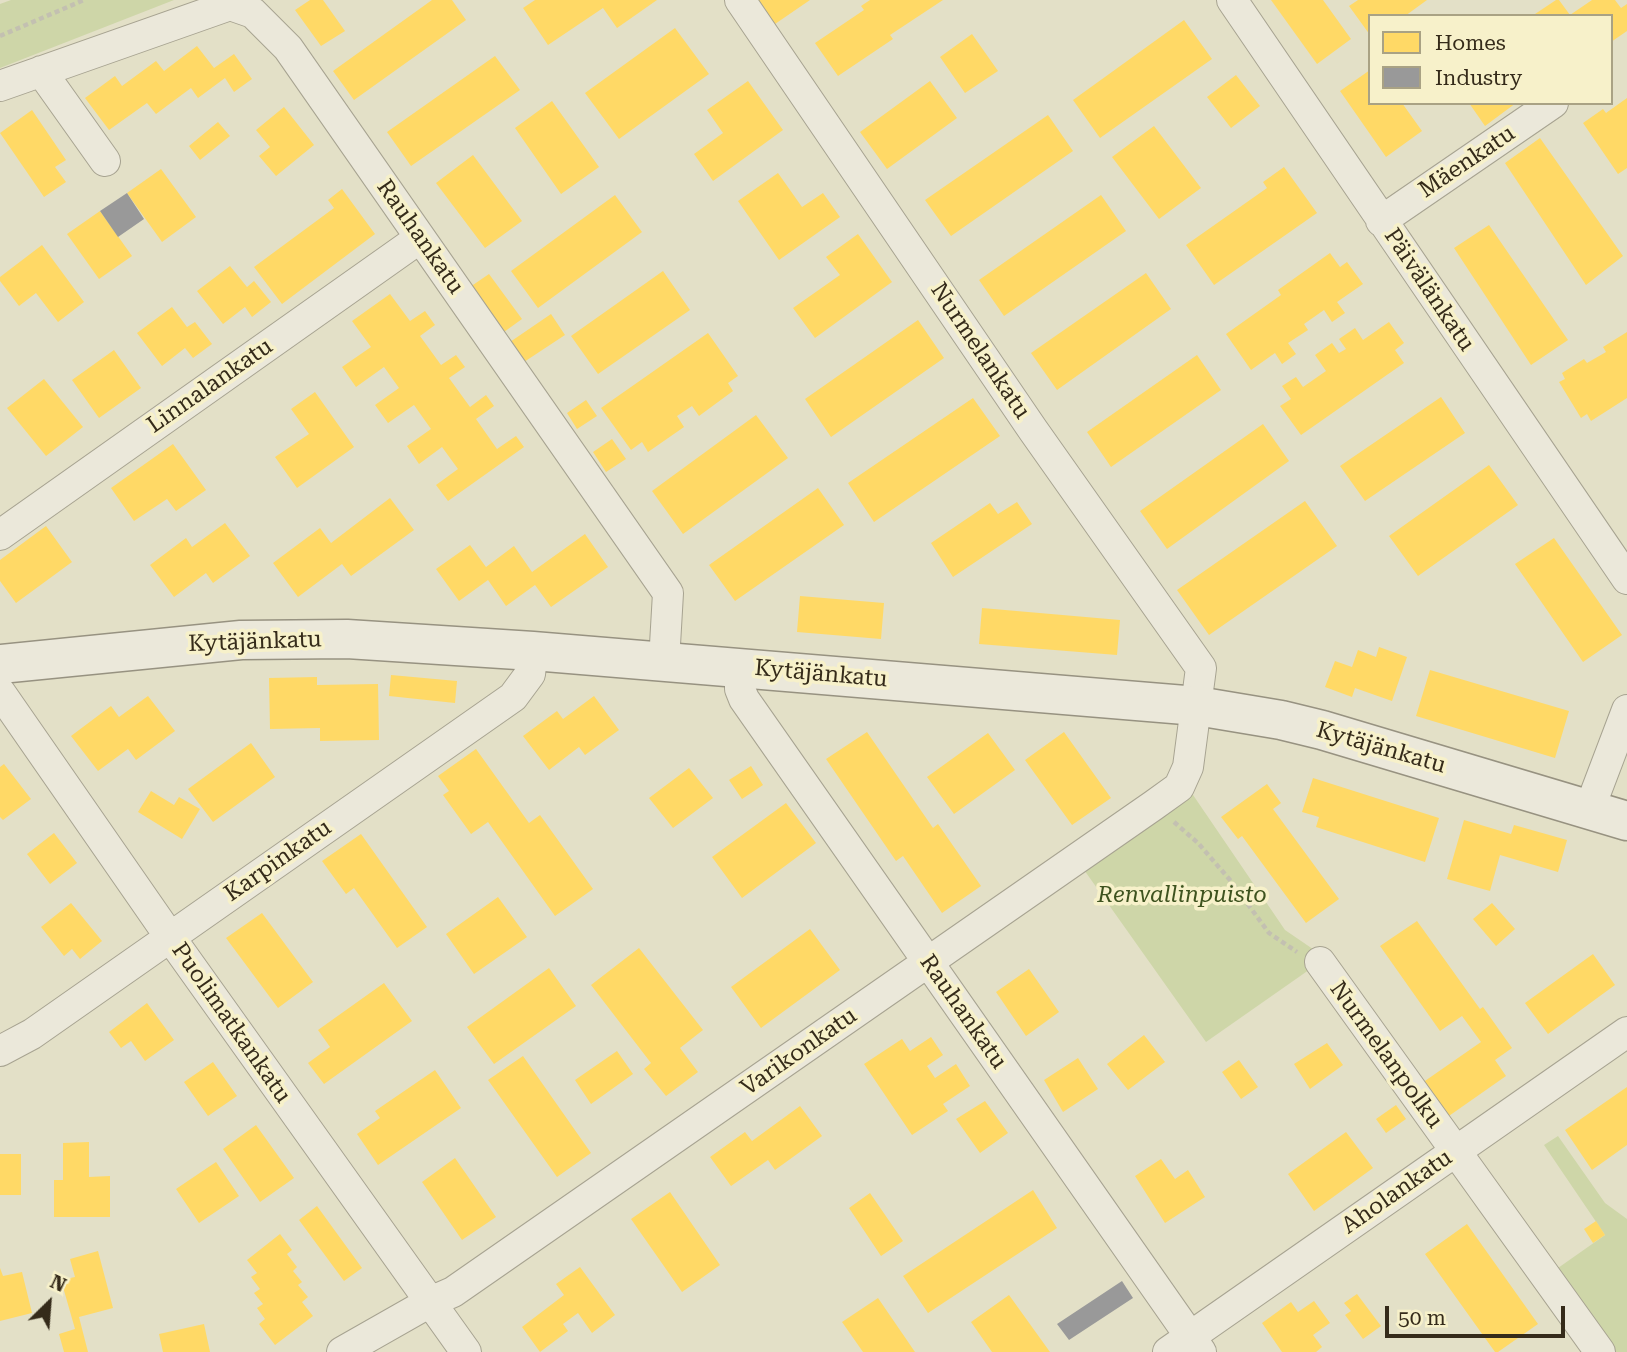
<!DOCTYPE html>
<html>
<head>
<meta charset="utf-8">
<style>
	body { margin:0 }
	#map { position:relative; width:1627px; height:1352px; overflow:hidden; background:#e3e0c7; font-family:"Roboto Serif",serif }
	canvas { display:block }
	.legend { position:absolute; left:1368px; top:14px; width:245px; height:91px; box-sizing:border-box; background:#f7f1ca; border:2px solid #a9a284; margin:0; padding:9px 12px; list-style:none; font-size:21px; color:#352b1a }
	.legend li { display:flex; align-items:center; gap:14px; height:35px }
	.legend b { width:35px; border:2px solid #a9a284 }
	.north { position:absolute; left:14px; top:1268px; width:70px; height:70px; -webkit-text-stroke:5px #f7f1ca; paint-order:stroke; rotate:25deg; font-size:19px; font-weight:700; line-height:28px; text-align:center; color:#352b1a }
	.north::after { content:''; display:block; margin:auto; width:24px; height:32px; background:#352b1a; clip-path:polygon(50% 0,100% 100%,50% 72%,0 100%) }
	.scale { position:absolute; left:1385px; top:1306px; width:180px; height:32px; box-sizing:border-box; border:4px solid #352b1a; border-top:0; padding-left:9px; font-size:21px; line-height:24px; white-space:nowrap; color:#352b1a; -webkit-text-stroke:5px #f7f1ca; paint-order:stroke }
</style>
</head>
<body>
<div id="map">
<canvas width="1627" height="1352"></canvas>
<ul class="legend">
<li><b style="height:19px;background:#ffd966"></b>Homes</li>
<li><b style="height:19px;background:#999"></b>Industry</li>
</ul>
<div class="north">N</div>
<div class="scale">50 m</div>
</div>
<script>
const c = document.querySelector('canvas').getContext('2d');
c.lineJoin = 'round';
function fill(path, color) { c.fillStyle = color; c.fill(path, 'evenodd'); }
const shape = rows => new Path2D(rows.map(r => 'M' + r).join(''));
function trace(path, color, width, dash) { c.strokeStyle = color; c.lineWidth = width; c.lineCap = dash ? 'butt' : 'round'; c.setLineDash(dash || []); c.stroke(path); }
function drawText(font, color, halo, rows, align = 'center') {
  c.font = font + ' "Roboto Serif",serif'; c.lineWidth = 7; c.setLineDash([]); c.textBaseline = 'middle'; c.strokeStyle = halo; c.fillStyle = color; for (const [text, x, y, turn = 0] of rows) {
    c.save(); c.translate(x, y); c.rotate((+turn || 0) * Math.PI / 180); c.textAlign = isNaN(turn) ? turn : align; if (halo) c.strokeText(text, 0, 0); c.fillText(text, 0, 0); c.restore();
  }
}
const green = shape([
	[11,0,174,0,0,68,0,4],
	[1191,792,1285,930,1326,958,1206,1042,1082,867],
	[1558,1136,1605,1203,1627,1219,1627,1352,1616,1352,1558,1268,1605,1235,1544,1145]
]);
const homes = shape([
	[310,0,323,0,345,31,321,46,295,10],
	[432,0,452,0,466,20,354,100,333,71],
	[535,0,657,0,617,28,603,8,548,45,523,8],
	[758,0,810,0,775,24],
	[870,0,943,0,890,35,893,39,838,76,815,43,864,10,861,6],
	[1271,0,1323,0,1351,39,1317,64],
	[1358,0,1427,0,1405,16,1370,16,1370,35,1349,6],
	[1556,0,1559,0,1570,15,1592,0,1615,0,1621,8,1627,4,1627,31,1611,42,1611,16,1532,16],
	[1184,20,1212,59,1100,138,1073,100],
	[675,28,709,74,619,139,585,93],
	[972,34,998,71,965,93,940,57],
	[197,46,214,68,234,54,252,79,234,92,225,78,198,98,191,88,156,114,147,103,109,130,85,98,115,76,122,86,156,61,164,71],
	[495,56,520,90,411,166,387,132],
	[1370,70,1370,103,1402,103,1422,131,1386,157,1340,91],
	[1236,75,1260,106,1231,128,1207,97],
	[748,81,783,130,713,181,694,154,723,133,707,110],
	[930,81,957,118,887,169,860,132],
	[1627,98,1627,168,1618,174,1583,123,1603,109,1606,113],
	[552,101,599,167,561,194,515,128],
	[1469,103,1516,103,1485,126],
	[284,107,314,145,276,176,259,156,270,147,256,130],
	[32,110,66,160,55,167,66,182,44,197,0,133],
	[1048,115,1073,151,951,236,925,200],
	[218,122,230,136,200,160,189,146],
	[1154,126,1201,188,1159,219,1112,157],
	[1540,138,1623,256,1586,285,1505,163],
	[473,155,522,221,485,248,436,183],
	[1284,167,1317,213,1214,285,1186,245,1267,188,1263,182],
	[161,169,196,217,162,242,127,193],
	[778,173,802,207,823,193,840,217,779,260,738,201],
	[342,189,375,234,282,304,254,267,334,208,328,200],
	[615,195,642,232,538,308,511,271],
	[1101,195,1126,231,1004,316,979,280],
	[100,211,132,256,99,279,67,234],
	[1489,225,1568,340,1531,365,1454,248],
	[858,234,892,282,815,338,793,308,840,275,826,257],
	[42,245,84,302,58,322,36,293,19,306,0,281,0,277],
	[1330,253,1340,267,1347,262,1363,284,1337,302,1345,313,1332,322,1324,310,1304,324,1308,330,1288,343,1296,354,1282,364,1275,353,1251,370,1226,334,1281,295,1278,290],
	[230,266,247,287,254,281,271,302,252,317,245,307,223,324,197,291],
	[663,271,690,310,598,374,571,336],
	[1146,273,1171,309,1057,390,1031,353],
	[489,274,522,319,504,332,470,287],
	[390,294,410,321,425,311,435,325,420,336,441,365,456,355,465,367,449,378,470,407,486,395,494,406,476,419,497,449,516,436,524,447,448,501,436,485,458,469,442,447,419,464,407,446,431,429,414,405,388,423,375,405,399,388,384,367,356,387,342,367,371,347,352,321],
	[172,307,187,327,195,322,212,344,193,358,185,348,162,366,137,333],
	[551,314,565,335,524,362,510,342],
	[918,320,944,358,831,437,805,399],
	[1389,322,1404,343,1395,350,1404,363,1301,435,1280,406,1291,399,1282,386,1296,377,1303,387,1326,371,1315,355,1332,343,1339,353,1346,349,1339,339,1355,328,1363,340],
	[1627,332,1627,398,1591,421,1587,414,1581,418,1559,382,1565,379,1562,373,1584,359,1587,363,1606,352,1603,347],
	[708,333,738,376,728,383,733,391,699,416,692,406,677,416,684,427,648,452,642,442,631,450,601,408],
	[114,350,141,388,99,418,72,380],
	[1197,355,1221,390,1111,467,1087,432],
	[44,379,83,427,46,456,7,408],
	[315,392,354,447,297,488,275,457,309,434,291,409],
	[1441,397,1465,433,1365,501,1340,466],
	[973,398,1000,436,874,522,848,483],
	[586,400,597,416,577,429,567,413],
	[756,415,788,458,683,534,652,491],
	[1263,424,1289,461,1167,549,1140,511],
	[612,439,626,459,606,472,593,452],
	[173,444,206,490,176,511,167,499,134,521,111,488],
	[1489,465,1518,505,1418,576,1389,536],
	[818,488,844,525,735,601,709,565],
	[390,498,414,530,351,576,342,564,298,597,273,563,320,528,331,543],
	[1305,501,1337,546,1209,635,1177,590],
	[1017,502,1032,524,953,577,931,543,990,503,998,514],
	[225,523,250,556,213,583,206,573,174,597,150,565,186,538,192,547],
	[46,526,72,562,16,603,0,581,0,560],
	[585,534,608,567,551,607,535,585,506,606,488,580,459,601,436,569,470,545,486,567,514,546,532,572],
	[1554,538,1622,635,1583,662,1515,564],
	[800,596,884,603,881,639,797,632],
	[982,608,1120,620,1117,655,979,644],
	[1379,647,1407,657,1392,701,1355,688,1352,697,1325,687,1335,661,1352,667,1358,650,1376,657],
	[1430,670,1569,711,1555,758,1416,716],
	[391,675,457,681,455,703,389,696],
	[317,677,317,685,378,684,379,740,320,741,320,728,270,729,269,678],
	[148,696,175,731,136,760,128,749,98,771,71,736,111,706,119,717],
	[594,696,619,730,585,755,579,747,549,770,523,736,557,711,563,719],
	[867,732,933,828,938,824,981,886,942,913,903,856,896,861,826,759],
	[1064,732,1111,798,1072,825,1025,760],
	[988,733,1015,770,954,814,927,777],
	[251,743,275,777,213,822,188,789],
	[476,749,529,823,540,815,593,889,555,916,488,822,471,834,443,795,449,791,438,776],
	[4,764,31,799,3,820,0,817,0,767],
	[751,766,763,785,742,799,729,780],
	[689,768,713,798,673,828,649,798],
	[1313,778,1439,818,1425,862,1316,827,1319,817,1302,812],
	[1267,784,1281,803,1273,809,1339,899,1306,923,1242,836,1238,839,1221,817],
	[151,791,174,805,179,797,200,809,182,839,138,812],
	[786,803,816,843,742,898,712,857],
	[1464,820,1511,834,1514,825,1567,840,1558,872,1500,855,1490,891,1447,879],
	[54,833,77,863,50,884,27,854],
	[361,834,427,927,397,948,354,888,346,894,322,861],
	[498,897,527,937,474,974,446,934],
	[71,903,102,941,80,959,72,949,64,956,41,927],
	[1492,903,1515,929,1496,946,1473,919],
	[262,913,313,982,278,1008,226,938],
	[1417,921,1480,1009,1483,1007,1512,1048,1495,1060,1506,1076,1446,1118,1422,1083,1481,1042,1462,1016,1440,1031,1380,946],
	[810,929,840,970,761,1028,731,987],
	[639,948,703,1030,680,1048,698,1072,666,1096,644,1069,651,1063,591,985],
	[1593,954,1615,985,1548,1034,1525,1003],
	[549,968,576,1006,494,1064,467,1027],
	[1029,969,1059,1012,1026,1036,996,992],
	[384,983,412,1021,324,1084,308,1063,330,1047,318,1030],
	[147,1003,174,1040,145,1061,131,1041,121,1048,109,1032],
	[1144,1035,1165,1062,1128,1090,1107,1064],
	[931,1037,943,1055,927,1066,935,1078,956,1064,970,1086,943,1104,948,1111,912,1135,864,1064,902,1039,910,1051],
	[1327,1043,1343,1065,1310,1089,1294,1064],
	[617,1051,633,1074,591,1104,575,1080],
	[523,1056,591,1153,557,1177,488,1080],
	[1078,1058,1098,1089,1063,1112,1044,1080],
	[1239,1060,1258,1087,1241,1099,1222,1072],
	[213,1062,237,1096,208,1116,184,1082],
	[435,1070,461,1108,378,1165,357,1134,380,1118,375,1111],
	[1627,1087,1627,1145,1592,1170,1565,1130],
	[985,1101,1008,1133,980,1153,956,1119],
	[1396,1105,1406,1119,1386,1133,1376,1119],
	[800,1106,822,1136,775,1170,768,1160,731,1186,710,1157,745,1132,752,1141],
	[256,1125,294,1178,260,1202,223,1149],
	[1346,1132,1373,1168,1314,1211,1288,1174],
	[89,1142,89,1177,110,1176,110,1217,54,1217,54,1180,63,1180,63,1143],
	[0,1154,21,1154,21,1195,0,1195],
	[455,1158,496,1217,462,1240,422,1182],
	[1161,1159,1175,1179,1188,1170,1205,1197,1165,1223,1135,1176],
	[216,1162,239,1196,199,1223,176,1189],
	[1033,1190,1057,1228,928,1313,903,1276],
	[670,1192,720,1265,682,1292,631,1219],
	[870,1193,903,1241,881,1256,849,1208],
	[317,1206,362,1268,344,1281,299,1220],
	[1596,1221,1605,1235,1593,1243,1584,1229],
	[1467,1224,1538,1324,1498,1352,1495,1352,1425,1254],
	[280,1234,292,1250,287,1254,297,1267,293,1271,302,1282,298,1285,308,1297,302,1302,313,1316,275,1345,259,1324,265,1319,257,1308,263,1304,254,1293,260,1289,251,1277,257,1273,247,1260],
	[98,1251,113,1308,79,1317,88,1352,64,1352,59,1334,75,1329,61,1280,75,1277,70,1259],
	[580,1267,615,1315,592,1333,578,1313,563,1324,568,1331,540,1352,522,1327,564,1295,556,1284],
	[0,1268,3,1276,22,1272,32,1313,0,1321],
	[1357,1294,1381,1326,1363,1339,1345,1315,1351,1311,1344,1303],
	[1009,1295,1050,1352,992,1352,971,1322],
	[878,1298,915,1352,863,1352,842,1322],
	[1314,1301,1330,1323,1313,1335,1322,1347,1316,1352,1282,1352,1262,1323,1291,1302,1298,1312],
	[204,1324,210,1352,163,1352,159,1334]
]);
const industry = shape([
	[127,193,144,219,118,237,100,211],
	[1122,1281,1133,1298,1069,1340,1057,1324]
]);
const path = shape([
	[0,36,84,0],
	[1174,822,1198,843,1230,880,1269,933,1297,952]
]);
const street = shape([
	[1232,0,1627,579],
	[41,71,105,161],
	[0,86,230,5,253,13,288,48,668,593,664,662],
	[1381,221,1553,103],
	[0,535,420,238],
	[740,668,740,689,744,699,1201,1352],
	[0,692,170,937,466,1352],
	[1589,810,1627,710],
	[1320,962,1600,1352],
	[0,1051,32,1034,513,697,530,674,533,651],
	[342,1352,430,1302,453,1292,1154,805,1179,787,1188,767,1201,668,1033,430,740,0],
	[1168,1352,1627,1032]
]);
const secondary = shape([
	[0,664,241,640,347,639,533,651,1197,706,1281,720,1322,730,1627,821]
]);
const streetNames = [
	["Mäenkatu",1467,162,-34],
	["Rauhankatu",420,237,55],
	["Päivälänkatu",1429,290,56],
	["Nurmelankatu",980,351,56],
	["Linnalankatu",210,386,-35],
	["Kytäjänkatu",255,642,-2],
	["Kytäjänkatu",821,674,5],
	["Kytäjänkatu",1381,748,16],
	["Karpinkatu",278,861,-35],
	["Rauhankatu",963,1012,55],
	["Puolimatkankatu",231,1023,55],
	["Varikonkatu",799,1052,-35],
	["Nurmelanpolku",1386,1055,54],
	["Aholankatu",1397,1192,-35]
];
const parkNames = [
	["Renvallinpuisto",1182,895]
];
fill(green, '#ced6a8');
fill(homes, '#ffd966');
fill(industry, '#999');
trace(street, '#a7a391', 32);
trace(secondary, '#979281', 41);
trace(path, '#c3c0b1', 4.5, [5, 3.5]);
trace(street, '#ebe8da', 30);
trace(secondary, '#ebe8da', 38);
drawText('23px', '#352b1a', '#f7f1ca', streetNames);
drawText('italic 23px', '#3e531f', '#f7f1ca', parkNames);
</script>
</body>
</html>
